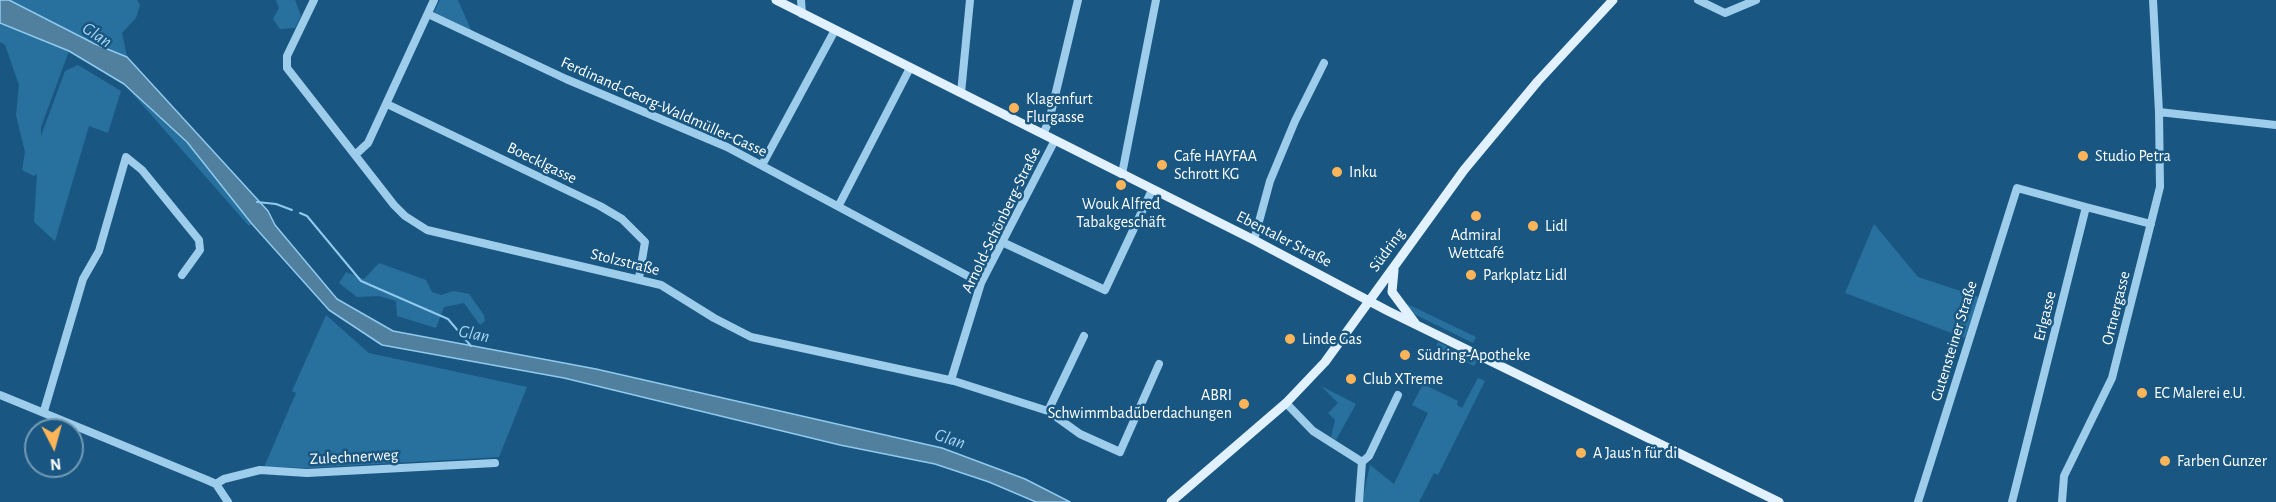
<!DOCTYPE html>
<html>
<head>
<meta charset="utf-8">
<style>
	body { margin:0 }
	#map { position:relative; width:2276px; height:502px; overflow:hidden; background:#195782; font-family:"Alegreya Sans",sans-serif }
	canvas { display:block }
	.north { position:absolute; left:24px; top:418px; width:60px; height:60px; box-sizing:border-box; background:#195782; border:2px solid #759ab4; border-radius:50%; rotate:174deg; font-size:16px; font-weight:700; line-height:24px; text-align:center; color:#fff }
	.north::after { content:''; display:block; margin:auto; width:21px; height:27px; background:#feb458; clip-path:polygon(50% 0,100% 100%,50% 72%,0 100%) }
</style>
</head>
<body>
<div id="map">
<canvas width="2276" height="502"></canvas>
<div class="north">N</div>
</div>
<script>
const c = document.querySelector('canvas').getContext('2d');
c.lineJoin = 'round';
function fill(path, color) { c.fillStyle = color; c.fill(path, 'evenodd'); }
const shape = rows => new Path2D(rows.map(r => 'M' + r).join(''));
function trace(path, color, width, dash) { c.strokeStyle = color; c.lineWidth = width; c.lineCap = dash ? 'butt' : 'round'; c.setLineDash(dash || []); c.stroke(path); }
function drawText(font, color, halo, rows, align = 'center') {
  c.font = font + ' "Alegreya Sans",sans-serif'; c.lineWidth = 5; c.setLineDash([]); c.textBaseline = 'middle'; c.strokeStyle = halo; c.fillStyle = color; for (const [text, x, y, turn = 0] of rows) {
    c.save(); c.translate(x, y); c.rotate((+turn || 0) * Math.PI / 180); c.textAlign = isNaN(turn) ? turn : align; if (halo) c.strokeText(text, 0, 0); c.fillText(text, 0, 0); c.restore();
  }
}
const green = shape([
	[0,0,137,0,140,5,136,18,122,33,127,57,268,211,249,226,124,84,69,51,41,127,41,136,65,71,78,65,121,91,108,133,89,126,55,241,34,222,37,174,34,176,22,170,25,152,16,115,19,85,5,45,0,42],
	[276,0,295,0,301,16,295,28,280,29,273,19,279,8],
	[440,0,458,0,472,32,433,14],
	[1874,224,1918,277,1979,297,1965,338,1845,293],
	[379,263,426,280,432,292,441,295,454,291,469,294,484,315,485,321,480,325,464,303,444,307,436,328,397,316,396,301,379,296,357,297,339,283,346,272,364,279],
	[1403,302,1476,337,1473,343,1408,311],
	[326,315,369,353,527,387,499,457,307,468,264,467,296,393,292,391],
	[1438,342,1477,361,1474,366,1436,347],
	[1478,378,1485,381,1438,475,1434,473,1419,502,1362,502,1370,465,1394,484,1428,413,1412,405,1423,384,1458,401,1457,405,1462,408],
	[1321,386,1356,404,1336,440,1331,437,1335,420,1328,413,1338,403]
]);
const water = shape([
	[0,0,9,0,95,44,127,57,268,211,275,225,337,299,393,331,596,369,942,448,1025,479,1070,502,1036,502,989,482,935,464,840,445,564,378,382,345,329,310,252,224,187,142,124,84,69,51,0,23,0,0]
]);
const stream = shape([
	[257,202,276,204,292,210],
	[300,213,307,216,361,281,448,319,471,346]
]);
const minor = shape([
	[314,0,287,56,287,68,394,205,405,216,427,230,661,285,714,318,751,337,954,381,1048,411,1080,434,1120,452,1159,364],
	[801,0,802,14],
	[1698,0,1725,13,1756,0],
	[2153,0,2159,112,2276,125],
	[428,14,566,79,727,147,981,283],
	[961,93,970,0],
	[387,104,600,206,622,219,645,242,639,278],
	[1043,134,1049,121,1078,0],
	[355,155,368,143,434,0],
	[762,165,835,30],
	[1122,174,1156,0],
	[839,205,910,68],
	[2086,207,2151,224],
	[1254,240,1270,181,1295,121,1324,63],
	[1002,242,1105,290,1152,190],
	[951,380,981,283,1055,140],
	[0,395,207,480,216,484,228,502],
	[1286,403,1313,431,1362,462,1359,502],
	[44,411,83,279,99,251,126,157,142,170,199,240,200,250,182,275],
	[1048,411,1084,336],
	[1362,462,1369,456,1398,395],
	[216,484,224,479,260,470,307,473,495,463],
	[1918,502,2017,188,2086,207,2012,502],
	[2062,502,2064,476,2112,378,2160,187,2159,112]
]);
const major = shape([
	[776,0,1254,240,1388,311,1779,502],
	[1394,270,1392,292,1415,323],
	[1171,502,1286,403,1325,362,1464,170,1538,81,1613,0]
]);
const markers = [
	[1014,108,6,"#feb458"],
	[2083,156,6,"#feb458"],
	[1162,165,6,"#feb458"],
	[1337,172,6,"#feb458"],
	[1121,185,6,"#feb458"],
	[1476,216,6,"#feb458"],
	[1533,226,6,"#feb458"],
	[1471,275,6,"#feb458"],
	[1290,339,6,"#feb458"],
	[1405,355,6,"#feb458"],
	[1351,379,6,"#feb458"],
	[2142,393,6,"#feb458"],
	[1244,404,6,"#feb458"],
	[1581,453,6,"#feb458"],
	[2165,461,6,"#feb458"]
];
const poiNames = [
	["Klagenfurt",1026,99],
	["Flurgasse",1026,117],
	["Cafe HAYFAA",1174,156],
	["Schrott KG",1174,174],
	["Studio Petra",2095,156],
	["Inku",1349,172],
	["Wouk Alfred",1121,204,"center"],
	["Tabakgeschäft",1121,222,"center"],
	["Lidl",1545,226],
	["Admiral",1476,235,"center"],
	["Wettcafé",1476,253,"center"],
	["Parkplatz Lidl",1483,275],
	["Linde Gas",1302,339],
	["Südring-Apotheke",1417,355],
	["Club XTreme",1363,379],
	["EC Malerei e.U.",2154,393],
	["ABRI",1232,395,"right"],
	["Schwimmbadüberdachungen",1232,413,"right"],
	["A Jaus'n für di",1593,453],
	["Farben Gunzer",2177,461]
];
const streetNames = [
	["Ferdinand-Georg-Waldmüller-Gasse",664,107,24],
	["Boecklgasse",542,163,26],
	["Arnold-Schönberg-Straße",1001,220,-64],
	["Ebentaler Straße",1284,239,27],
	["Südring",1387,250,-54],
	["Stolzstraße",625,262,14],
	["Ortnergasse",2116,308,-76],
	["Erlgasse",2045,316,-76],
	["Gutensteiner Straße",1954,341,-73],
	["Zulechnerweg",354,457,-3]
];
const waterNames = [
	["Glan",97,35,33],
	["Glan",474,334,11],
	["Glan",950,439,18]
];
fill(green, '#28719f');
fill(water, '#517f9e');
trace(water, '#90caee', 1.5);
trace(stream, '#90caee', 2);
trace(minor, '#9dcdeb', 8);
trace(major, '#e2f1ff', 9);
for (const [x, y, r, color] of markers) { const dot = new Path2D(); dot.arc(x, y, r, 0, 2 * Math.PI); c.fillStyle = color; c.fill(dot); trace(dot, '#195782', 2); }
drawText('16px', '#fff', '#195782', poiNames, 'left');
drawText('16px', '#fff', '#195782', streetNames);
drawText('italic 18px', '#a8d6f3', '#195782', waterNames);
</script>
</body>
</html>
